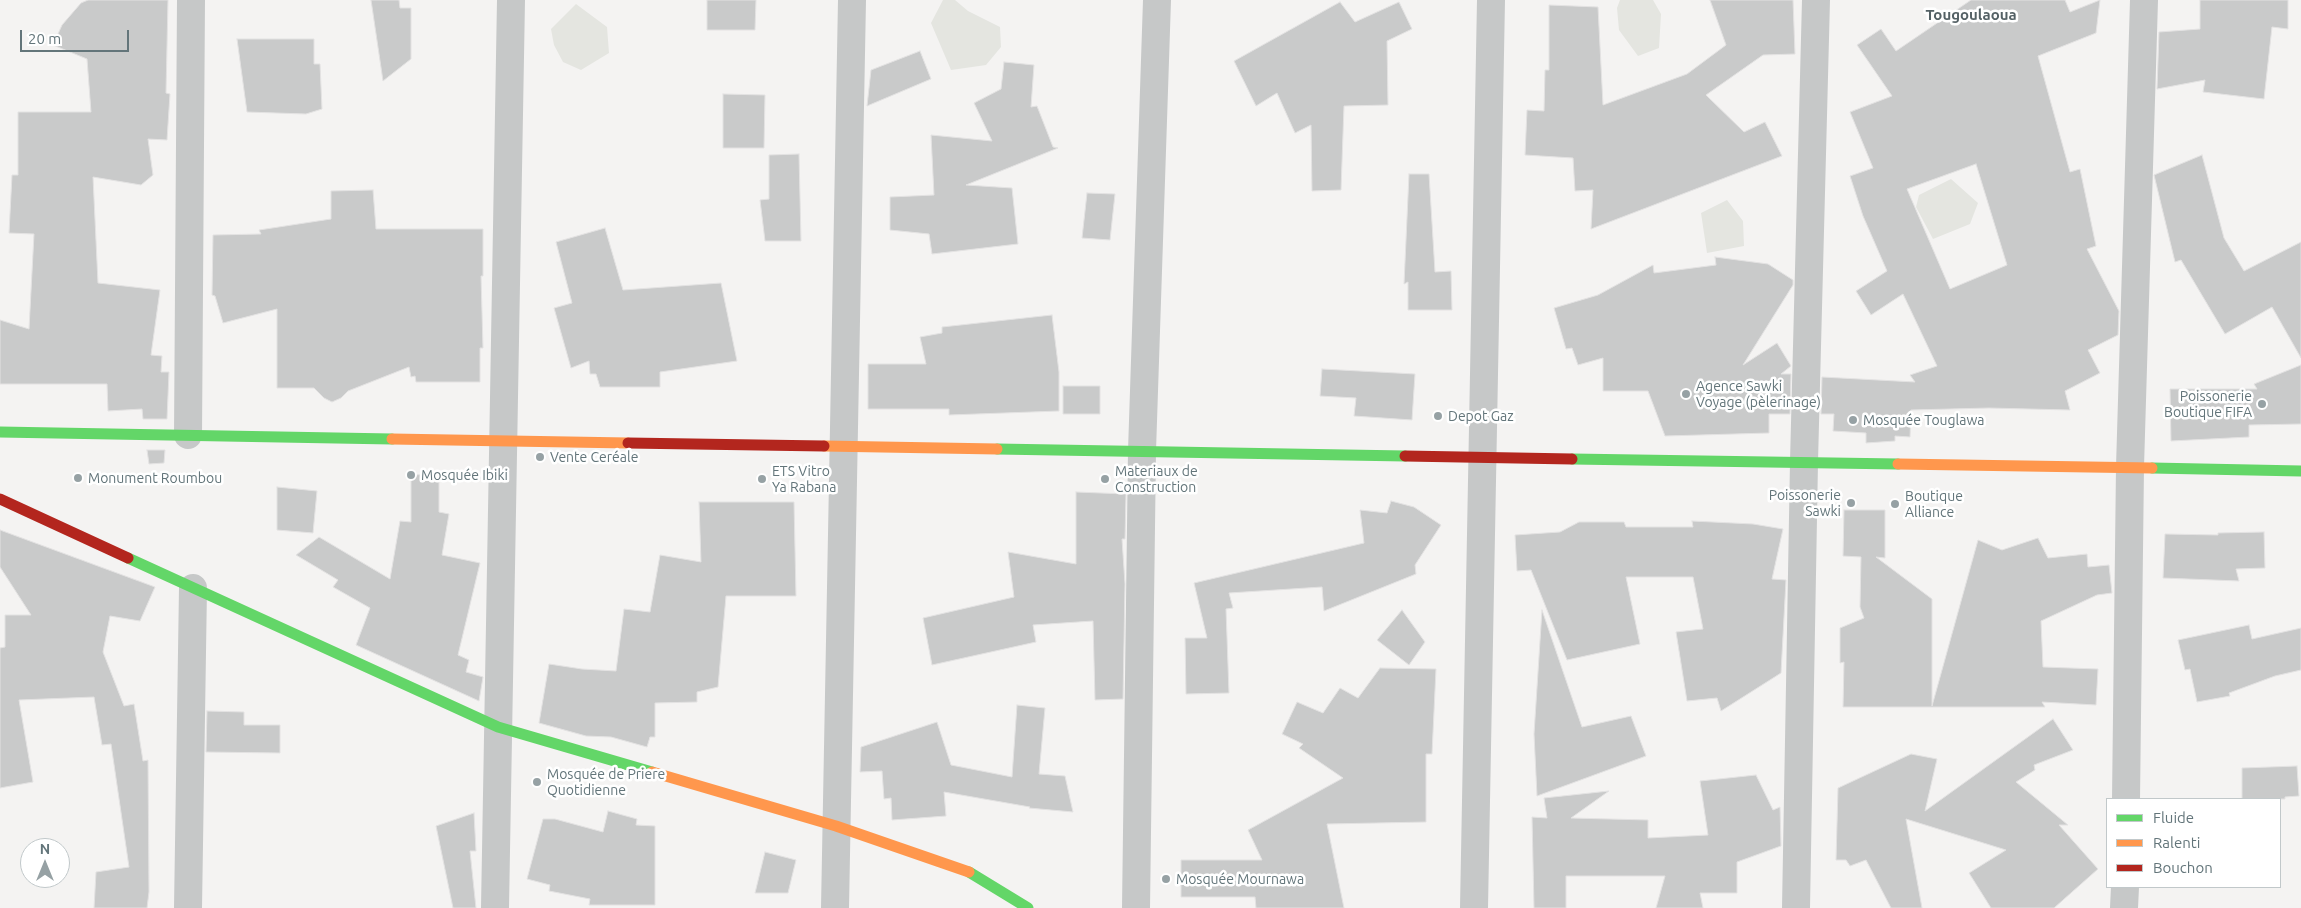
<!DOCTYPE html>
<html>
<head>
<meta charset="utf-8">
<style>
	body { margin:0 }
	#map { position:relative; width:2301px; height:908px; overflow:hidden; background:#f4f3f2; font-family:Ubuntu,sans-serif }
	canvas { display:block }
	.legend { position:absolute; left:2106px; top:798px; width:175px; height:90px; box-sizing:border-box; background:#fff; border:1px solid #c1c8ca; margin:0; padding:6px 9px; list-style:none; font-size:15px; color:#63757a }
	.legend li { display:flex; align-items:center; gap:10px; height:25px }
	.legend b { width:25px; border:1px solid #c1c8ca }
	.north { position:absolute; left:20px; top:838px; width:50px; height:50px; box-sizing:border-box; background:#fff; border:1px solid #c1c8ca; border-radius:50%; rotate:0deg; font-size:14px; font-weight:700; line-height:20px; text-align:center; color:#63757a }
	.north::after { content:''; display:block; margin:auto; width:18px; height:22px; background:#96a1a4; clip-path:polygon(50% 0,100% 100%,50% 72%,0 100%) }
	.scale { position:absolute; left:20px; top:30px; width:109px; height:22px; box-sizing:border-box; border:2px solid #63757a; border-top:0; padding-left:6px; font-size:15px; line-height:18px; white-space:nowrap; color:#63757a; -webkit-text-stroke:4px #fff; paint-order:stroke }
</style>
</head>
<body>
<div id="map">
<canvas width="2301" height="908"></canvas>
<ul class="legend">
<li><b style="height:6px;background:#63d668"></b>Fluide</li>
<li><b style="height:6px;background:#ff974d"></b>Ralenti</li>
<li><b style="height:6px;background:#b3261e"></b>Bouchon</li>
</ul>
<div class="north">N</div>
<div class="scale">20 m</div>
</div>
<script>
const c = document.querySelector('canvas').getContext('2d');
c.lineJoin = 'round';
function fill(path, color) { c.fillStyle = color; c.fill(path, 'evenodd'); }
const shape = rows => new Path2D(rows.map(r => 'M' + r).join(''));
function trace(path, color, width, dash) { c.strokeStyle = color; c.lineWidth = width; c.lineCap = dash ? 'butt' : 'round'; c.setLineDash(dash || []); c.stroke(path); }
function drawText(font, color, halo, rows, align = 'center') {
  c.font = font + ' Ubuntu,sans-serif'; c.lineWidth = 5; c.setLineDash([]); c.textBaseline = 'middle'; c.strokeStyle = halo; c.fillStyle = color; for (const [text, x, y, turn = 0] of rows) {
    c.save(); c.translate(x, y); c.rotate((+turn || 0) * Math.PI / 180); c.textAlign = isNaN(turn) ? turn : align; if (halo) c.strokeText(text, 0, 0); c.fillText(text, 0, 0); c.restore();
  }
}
const green = shape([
	[943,0,955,0,968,11,1000,27,1001,47,986,65,951,70,931,23],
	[1620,0,1653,0,1661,14,1659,48,1638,56,1619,30,1617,8],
	[576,4,607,27,609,53,581,70,563,62,554,45,551,29],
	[1951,179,1978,203,1970,224,1933,239,1916,207,1919,195],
	[1727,200,1743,221,1744,246,1707,253,1701,213]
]);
const building = shape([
	[88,0,168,0,166,93,170,94,167,140,148,139,153,175,141,185,93,177,98,283,160,290,151,355,162,356,161,372,169,372,167,419,143,419,142,409,108,411,107,384,0,384,0,320,29,329,34,234,9,233,12,175,18,175,18,112,91,112,87,59,53,45,62,25,81,3,88,0],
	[371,0,399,0,400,8,411,8,411,59,383,81,371,0],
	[707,0,756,0,755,30,707,30,707,0],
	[1710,0,1793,0,1795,54,1763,55,1706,95,1744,132,1765,122,1782,156,1591,229,1593,190,1575,191,1573,158,1525,155,1527,110,1544,111,1545,70,1549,70,1549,5,1598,7,1603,105,1687,74,1726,45,1710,0],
	[1971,0,2065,0,2070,12,2100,0,2096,33,2038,56,2070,172,2080,169,2096,246,2087,249,2119,311,2118,335,2088,350,2100,373,2065,391,2070,410,1989,408,1911,410,1910,437,1895,436,1895,441,1866,443,1866,433,1833,431,1834,414,1821,414,1822,377,1915,382,1910,375,1937,366,1903,294,1871,315,1856,291,1887,271,1863,216,1850,176,1873,168,1850,112,1892,96,1857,45,1881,29,1896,51,1971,0],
	[1976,164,2007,265,1950,289,1907,189,1976,164],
	[2200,0,2288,0,2288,29,2272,27,2264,99,2203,92,2205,80,2157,89,2159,32,2200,29,2200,0],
	[1340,2,1355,22,1399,2,1412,29,1387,41,1388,105,1344,106,1341,190,1312,191,1311,125,1295,133,1277,93,1256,106,1234,61,1340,2],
	[237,39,314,39,314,64,320,64,322,109,306,114,247,112,237,39],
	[920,51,931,79,867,106,871,70,920,51],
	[1004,62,1034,65,1031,107,1037,106,1053,147,1058,148,966,185,1012,188,1018,244,932,254,929,234,890,230,890,197,934,195,931,135,992,141,974,103,1001,89,1004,62],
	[723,94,765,95,764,148,723,148,723,94],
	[799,154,801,241,765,241,760,200,769,199,769,155,799,154],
	[2202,155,2224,238,2244,271,2301,242,2301,358,2272,307,2225,334,2181,260,2175,262,2154,175,2202,155],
	[1409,174,1429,174,1435,272,1451,271,1452,310,1408,310,1408,282,1404,284,1409,174],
	[373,190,376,229,483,229,483,276,481,276,483,348,480,348,480,382,416,382,415,376,411,377,409,367,348,391,341,398,332,402,324,398,314,388,277,388,277,309,223,323,215,296,212,295,213,235,261,234,259,230,331,219,331,191,373,190],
	[1087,193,1115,194,1110,240,1082,238,1087,193],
	[605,228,623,290,721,283,737,361,660,372,660,387,600,387,596,374,590,374,589,361,571,368,554,308,572,303,556,242,605,228],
	[1715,257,1768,264,1793,280,1793,285,1743,365,1777,343,1791,366,1781,374,1791,374,1790,414,1769,414,1769,433,1665,436,1648,391,1603,391,1603,358,1578,365,1572,348,1566,349,1554,308,1598,295,1653,265,1654,273,1716,265,1715,257],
	[1052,315,1059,372,1059,411,949,415,949,409,868,409,868,364,926,364,920,337,942,333,942,327,1052,315],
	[2301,365,2301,424,2249,425,2249,437,2171,441,2170,389,2257,389,2254,384,2301,365],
	[1322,369,1415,374,1412,420,1354,416,1356,398,1320,396,1322,369],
	[1063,386,1100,386,1100,414,1063,414,1063,386],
	[147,450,165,450,164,463,149,464,147,450],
	[439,474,439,512,449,514,442,555,480,563,458,655,469,660,466,672,483,677,479,701,356,645,370,608,333,587,338,580,296,555,319,537,390,579,400,521,411,522,411,475,439,474],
	[277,487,317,491,313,533,277,530,277,487],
	[1076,492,1126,494,1125,539,1122,539,1125,584,1123,699,1095,700,1093,621,1033,625,1036,642,932,665,923,618,1014,597,1008,552,1076,564,1076,492],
	[1391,501,1414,507,1441,525,1415,565,1416,574,1324,611,1322,587,1229,593,1233,608,1226,609,1229,693,1186,694,1185,638,1207,638,1194,583,1364,543,1360,510,1387,513,1391,501],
	[699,502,794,502,796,596,726,596,718,687,697,692,697,702,655,703,655,737,650,737,647,747,611,737,586,736,539,723,549,664,582,669,616,671,624,609,650,612,660,555,701,562,699,502],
	[1844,510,1885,510,1885,558,1876,557,1932,599,1932,706,1978,540,2002,550,2038,538,2048,558,2087,554,2088,567,2109,565,2112,593,2097,595,2041,621,2043,667,2098,669,2096,705,2042,702,2045,707,1843,707,1844,662,1840,663,1840,628,1864,618,1860,607,1861,557,1843,556,1844,510],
	[1692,521,1753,524,1783,529,1772,579,1786,580,1781,673,1721,711,1717,698,1687,701,1676,632,1703,629,1693,577,1626,577,1640,644,1567,660,1531,570,1517,571,1515,535,1560,532,1579,522,1624,522,1626,527,1693,527,1692,521],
	[0,530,155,587,140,621,110,616,103,652,124,706,134,704,143,761,148,760,149,892,147,908,94,908,96,872,129,867,111,744,102,745,94,697,19,700,33,782,0,788,0,648,5,647,5,615,31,615,0,567,0,530],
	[2264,532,2265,568,2236,569,2239,581,2163,578,2165,534,2218,535,2218,533,2264,532],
	[1402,610,1425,642,1409,665,1377,640,1402,610],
	[1542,610,1582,727,1631,716,1646,756,1537,796,1534,734,1542,610],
	[2249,625,2252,639,2301,628,2301,670,2275,676,2229,693,2230,696,2197,702,2190,669,2185,670,2178,640,2249,625],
	[1380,668,1436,669,1432,754,1426,754,1426,822,1327,824,1344,908,1256,908,1255,897,1181,897,1181,860,1262,860,1248,830,1343,778,1299,748,1303,744,1282,734,1297,702,1323,713,1340,688,1358,698,1380,668],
	[1017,705,1045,708,1039,774,1065,776,1073,812,1029,808,1030,807,944,792,946,816,892,820,891,798,884,799,882,771,860,772,861,747,937,722,951,765,1012,777,1017,705],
	[207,711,244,712,244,725,280,725,280,753,206,752,207,711],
	[2053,719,2073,750,2034,765,2035,770,2016,782,2068,825,2059,825,2098,869,2054,908,1991,908,1969,873,2006,850,1906,819,1922,908,1891,908,1866,860,1850,866,1846,860,1836,860,1838,788,1911,754,1937,759,1925,811,2053,719],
	[2297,766,2299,796,2285,797,2285,799,2242,799,2242,768,2297,766],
	[1756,775,1773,810,1780,807,1781,846,1737,862,1737,893,1700,893,1703,908,1656,908,1665,876,1566,876,1566,908,1534,908,1532,817,1547,818,1544,798,1609,791,1571,818,1648,820,1648,838,1708,835,1700,781,1756,775],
	[608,811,637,819,636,825,655,826,655,905,589,905,590,899,549,891,550,885,527,879,543,819,555,819,603,832,608,811],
	[474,813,476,851,470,851,476,908,453,908,436,826,474,813],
	[765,852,796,860,788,893,755,893,765,852]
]);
const street = shape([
	[188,435,191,0],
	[2126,799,2130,467,2144,0],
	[188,908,193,588],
	[495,908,511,0],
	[835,908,852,0],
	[1136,908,1142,451,1157,0],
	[1474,908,1491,0],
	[1796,908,1804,462,1816,0],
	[2124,908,2125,887]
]);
const fast = shape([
	[0,432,392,439],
	[997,449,1405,456],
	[1572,459,1898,464],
	[2152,468,2301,471],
	[128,558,498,727,652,772],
	[969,872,1028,908]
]);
const slow = shape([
	[392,439,628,443],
	[824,446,997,449],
	[1898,464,2152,468],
	[652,772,836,826,969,872]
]);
const jam = shape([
	[628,443,824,446],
	[1405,456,1572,459],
	[0,499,128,558]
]);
const markers = [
	[1686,394,5,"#96a1a4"],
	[2262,404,5,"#96a1a4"],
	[1438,416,5,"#96a1a4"],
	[1853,420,5,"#96a1a4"],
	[540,457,5,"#96a1a4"],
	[411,475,5,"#96a1a4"],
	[78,478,5,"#96a1a4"],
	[762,479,5,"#96a1a4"],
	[1105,479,5,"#96a1a4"],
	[1851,503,5,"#96a1a4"],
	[1895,504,5,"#96a1a4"],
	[537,782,5,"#96a1a4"],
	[1166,879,5,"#96a1a4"]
];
const poiNames = [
	["Agence Sawki",1696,386],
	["Voyage (pèlerinage)",1696,402],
	["Poissonerie",2252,396,"right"],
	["Boutique FIFA",2252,412,"right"],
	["Depot Gaz",1448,416],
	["Mosquée Touglawa",1863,420],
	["Vente Ceréale",550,457],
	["ETS Vitro",772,471],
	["Ya Rabana",772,487],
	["Materiaux de",1115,471],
	["Construction",1115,487],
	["Mosquée Ibiki",421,475],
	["Monument Roumbou",88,478],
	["Poissonerie",1841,495,"right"],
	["Sawki",1841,511,"right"],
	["Boutique",1905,496],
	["Alliance",1905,512],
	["Mosquée de Priere",547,774],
	["Quotidienne",547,790],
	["Mosquée Mournawa",1176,879]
];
const neighbourhoodNames = [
	["Tougoulaoua",1971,15]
];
fill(green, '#e4e5e0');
fill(building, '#c9caca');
trace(building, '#e3e2e2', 1);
trace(street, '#c6c8c8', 28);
trace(fast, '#63d668', 11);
trace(slow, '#ff974d', 11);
trace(jam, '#b3261e', 11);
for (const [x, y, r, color] of markers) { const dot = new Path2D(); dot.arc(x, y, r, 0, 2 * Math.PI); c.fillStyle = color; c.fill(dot); trace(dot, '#fff', 2); }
drawText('14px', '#63757a', '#fff', poiNames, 'left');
drawText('bold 15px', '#546165', '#fff', neighbourhoodNames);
</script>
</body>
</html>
